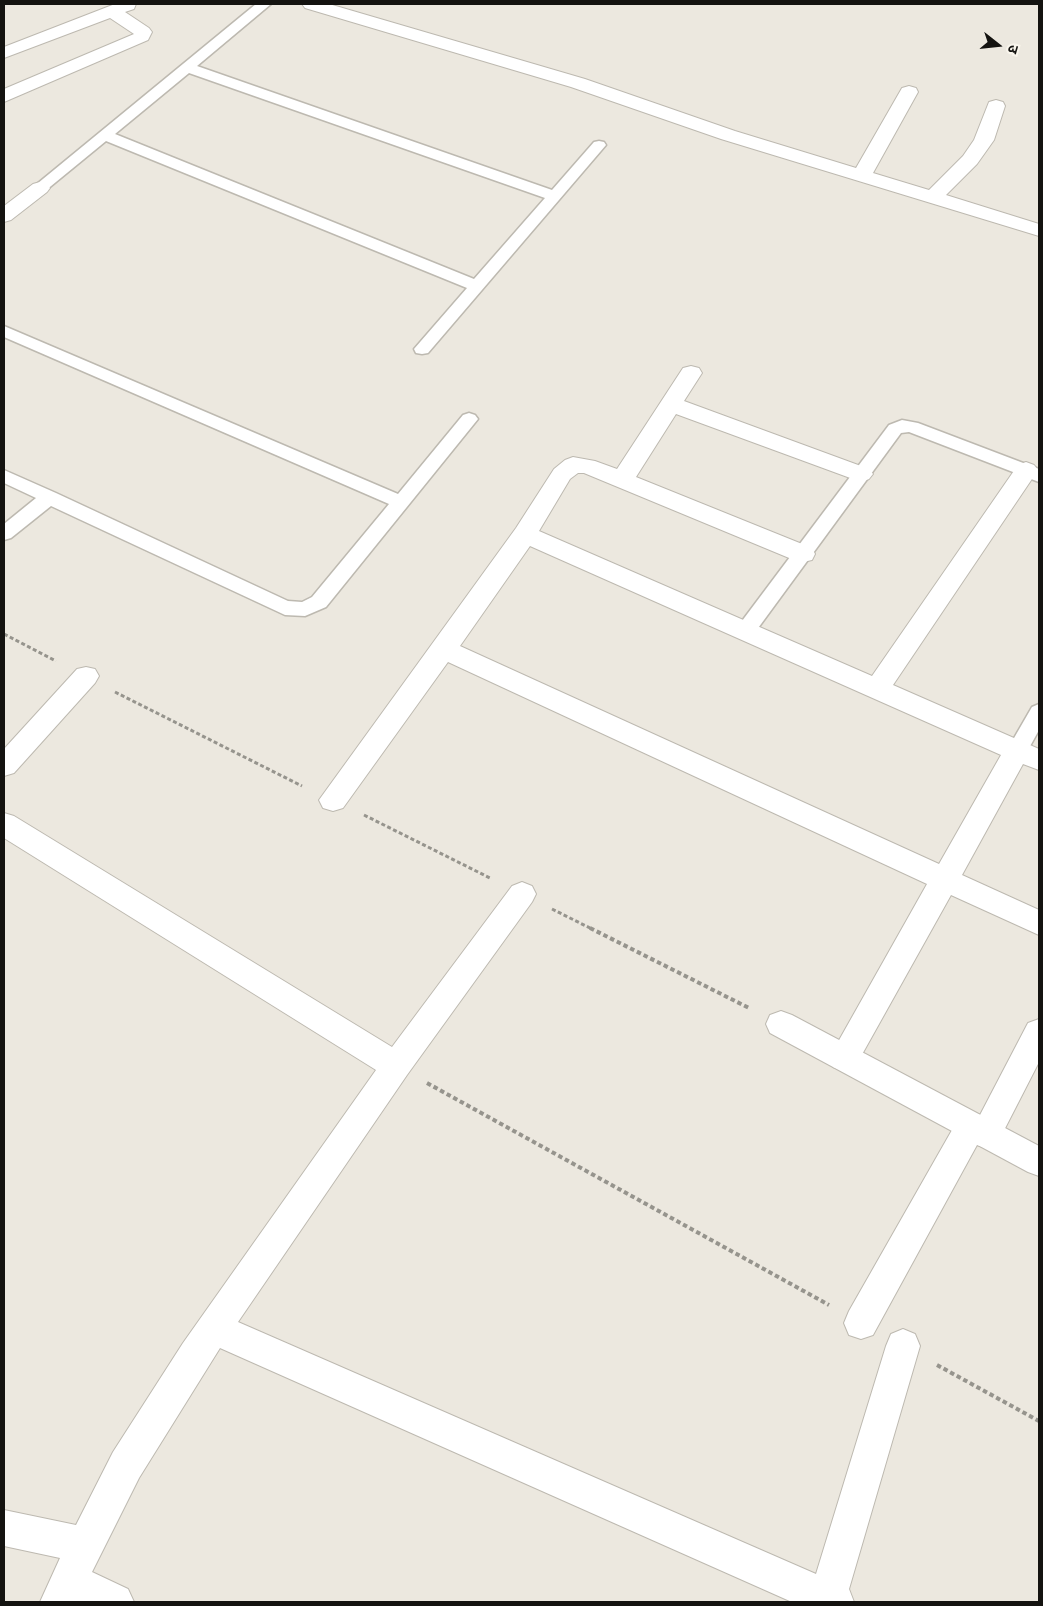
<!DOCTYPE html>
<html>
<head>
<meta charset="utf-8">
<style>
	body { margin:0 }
	#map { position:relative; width:1043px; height:1606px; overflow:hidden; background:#ece8df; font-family:Signika,"Noto Sans Devanagari",sans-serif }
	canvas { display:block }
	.frame { position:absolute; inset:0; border:5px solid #141310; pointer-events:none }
	.north { position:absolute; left:973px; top:20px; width:50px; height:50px; -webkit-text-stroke:4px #f9f5ec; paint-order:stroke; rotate:106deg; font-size:14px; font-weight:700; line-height:20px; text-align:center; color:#141310 }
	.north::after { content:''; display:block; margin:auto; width:18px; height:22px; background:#141310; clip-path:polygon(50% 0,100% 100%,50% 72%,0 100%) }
</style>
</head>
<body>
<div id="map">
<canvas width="1043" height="1606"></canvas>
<div class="frame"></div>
<div class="north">उ</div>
</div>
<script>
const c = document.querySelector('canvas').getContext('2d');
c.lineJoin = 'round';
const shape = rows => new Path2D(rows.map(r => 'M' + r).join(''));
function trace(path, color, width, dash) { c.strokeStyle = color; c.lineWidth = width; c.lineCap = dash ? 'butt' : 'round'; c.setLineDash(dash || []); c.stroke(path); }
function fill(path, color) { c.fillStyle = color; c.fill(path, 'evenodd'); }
const pathFar1 = shape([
	[4,634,56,661],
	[115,692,302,786],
	[364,815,490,878],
	[552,909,592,929]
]);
const path = shape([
	[590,928,749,1008],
	[427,1083,829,1305],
	[937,1365,1039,1421]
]);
const lane = shape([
	[256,4,271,4,197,66,552,190,594,142,599,141,604,142,606,145,428,353,422,354,416,353,414,349,467,288,106,141,45,191,35,191,32,188,256,4],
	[189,73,545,198,474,279,115,134,189,73],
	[4,326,398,494,463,415,469,413,475,415,478,419,326,607,305,616,285,615,51,506,11,538,4,540,4,524,36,498,4,483,4,470,56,493,288,601,302,602,312,597,389,504,4,337,4,326],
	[902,420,918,423,1039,469,1039,482,909,432,901,433,753,635,746,637,739,635,736,630,739,625,889,425,902,420],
	[1039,704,1039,730,1024,757,1017,759,1010,757,1007,751,1010,745,1032,707,1039,704]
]);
const street = shape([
	[115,4,136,4,134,9,125,12,149,28,152,32,148,40,4,102,4,89,134,34,110,18,4,58,4,47,115,4],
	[302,4,329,4,585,79,735,131,856,168,902,88,909,86,916,88,918,92,873,173,929,190,963,156,974,140,989,102,996,100,1003,102,1005,106,994,140,977,164,946,195,1039,224,1039,236,721,139,571,87,305,8,302,4],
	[40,182,47,184,50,188,47,192,11,220,4,222,4,206,33,184,40,182],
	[691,366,699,368,702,373,684,401,869,469,873,474,869,479,861,482,853,479,676,414,636,477,812,548,815,554,812,560,803,562,794,560,584,473,578,473,570,479,539,531,872,676,1018,465,1026,462,1034,465,1038,470,893,685,1039,749,1039,770,1023,764,962,875,1039,910,1039,935,951,895,855,1067,844,1071,833,1067,829,1058,927,884,448,662,343,808,333,811,323,808,319,800,516,528,554,469,565,460,573,457,595,461,617,469,683,368,691,366],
	[530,546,1001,755,939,864,460,646,530,546],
	[86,667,95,669,99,676,95,683,14,773,4,776,4,749,77,669,86,667],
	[4,813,14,816,392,1047,512,886,522,882,532,886,536,894,532,902,407,1075,238,1322,816,1574,886,1346,891,1334,903,1329,915,1334,920,1346,849,1589,854,1602,792,1602,220,1348,139,1478,92,1572,128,1589,134,1602,40,1602,60,1558,4,1546,4,1510,76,1525,113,1452,183,1343,376,1070,4,838,4,813],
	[1039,1019,1039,1062,997,1144,986,1148,977,1145,873,1335,861,1339,849,1335,844,1323,849,1311,960,1116,971,1112,980,1115,1028,1023,1039,1019]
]);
const primary = shape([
	[781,1011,792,1015,1039,1146,1039,1176,1028,1172,770,1033,766,1024,770,1015,781,1011]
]);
trace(lane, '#bdb9b0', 3);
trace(street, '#bdb9b0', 2);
trace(primary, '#bdb9b0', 2);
trace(pathFar1, '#96948d', 3, [4, 2.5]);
trace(path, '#96948d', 4, [4.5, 3]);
fill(lane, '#fff');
fill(street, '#fff');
fill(primary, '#fff');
</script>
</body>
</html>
